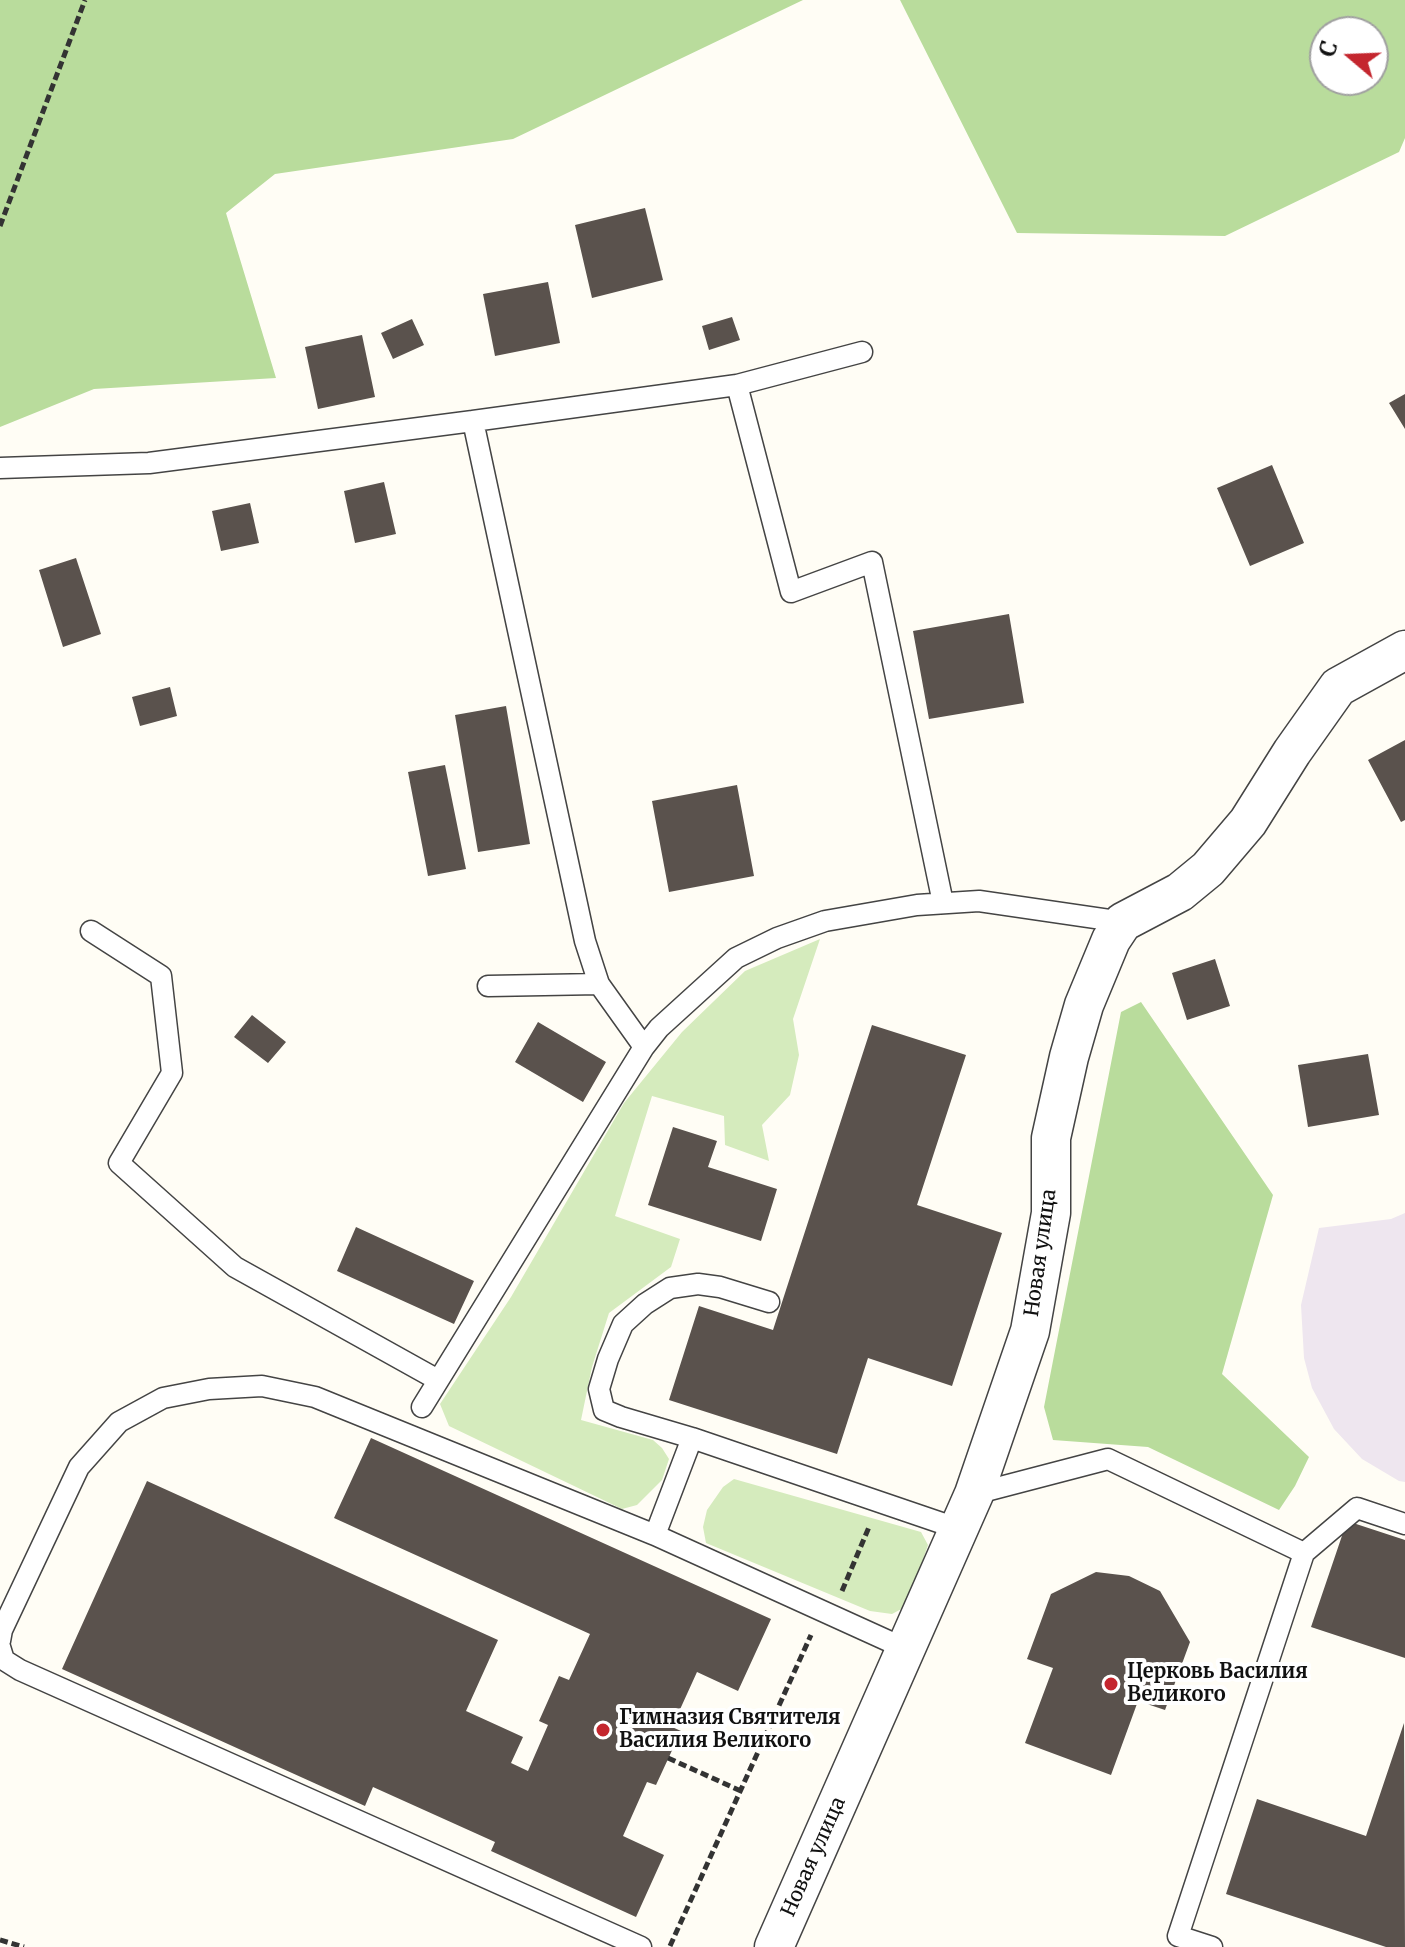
<!DOCTYPE html>
<html>
<head>
<meta charset="utf-8">
<style>
	body { margin:0 }
	#map { position:relative; width:1405px; height:1947px; overflow:hidden; background:#fffdf5; font-family:Merriweather,serif }
	canvas { display:block }
	.north { position:absolute; left:1309px; top:16px; width:80px; height:80px; box-sizing:border-box; background:#fff; border:2px solid #a0a0a0; border-radius:50%; rotate:289deg; font-size:22px; font-weight:700; line-height:32px; text-align:center; color:#111 }
	.north::after { content:''; display:block; margin:auto; width:28px; height:36px; background:#c4262e; clip-path:polygon(50% 0,100% 100%,50% 72%,0 100%) }
</style>
</head>
<body>
<div id="map">
<canvas width="1405" height="1947"></canvas>
<div class="north">С</div>
</div>
<script>
const c = document.querySelector('canvas').getContext('2d');
c.lineJoin = 'round';
function fill(path, color) { c.fillStyle = color; c.fill(path, 'evenodd'); }
const shape = rows => new Path2D(rows.map(r => 'M' + r).join(''));
function trace(path, color, width, dash) { c.strokeStyle = color; c.lineWidth = width; c.lineCap = dash ? 'butt' : 'round'; c.setLineDash(dash || []); c.stroke(path); }
function drawText(font, color, halo, rows, align = 'center') {
  c.font = font + ' Merriweather,serif'; c.lineWidth = 8; c.setLineDash([]); c.textBaseline = 'middle'; c.strokeStyle = halo; c.fillStyle = color; for (const [text, x, y, turn = 0] of rows) {
    c.save(); c.translate(x, y); c.rotate((+turn || 0) * Math.PI / 180); c.textAlign = isNaN(turn) ? turn : align; if (halo) c.strokeText(text, 0, 0); c.fillText(text, 0, 0); c.restore();
  }
}
const industrial = shape([
	[1405,1213,1405,1482,1399,1481,1362,1459,1334,1429,1312,1388,1304,1358,1301,1305,1319,1228,1391,1219]
]);
const green = shape([
	[820,939,793,1019,799,1055,790,1095,762,1125,769,1161,725,1145,724,1116,652,1096,615,1216,680,1239,671,1267,609,1313,592,1367,581,1420,653,1440,662,1448,669,1459,662,1480,637,1505,622,1509,449,1426,440,1404,511,1297,624,1103,682,1032,745,971],
	[734,1479,921,1532,928,1545,907,1606,892,1614,870,1611,706,1543,703,1527,707,1510,723,1487]
]);
const forest = shape([
	[0,0,803,0,513,139,275,174,226,213,276,378,94,389,0,427],
	[900,0,1405,0,1405,138,1399,152,1225,236,1017,233],
	[1373,32,1373,80,1325,80,1325,32],
	[1141,1002,1273,1195,1222,1374,1309,1457,1295,1486,1279,1510,1148,1447,1053,1440,1044,1407,1121,1012]
]);
const building = shape([
	[645,208,663,280,592,298,575,225],
	[548,282,560,343,495,356,483,294],
	[732,317,740,340,709,350,702,326],
	[412,319,424,345,393,359,381,333],
	[362,335,375,397,318,409,305,347],
	[1405,394,1405,429,1389,403],
	[1272,465,1304,543,1250,566,1217,488],
	[384,482,396,534,355,543,344,491],
	[250,503,259,543,221,551,212,511],
	[76,558,101,634,63,647,39,570],
	[1009,614,1024,703,929,719,913,631],
	[170,687,177,716,140,726,132,697],
	[506,706,530,844,478,852,455,715],
	[1405,740,1405,820,1401,822,1368,760],
	[445,765,466,869,428,876,408,772],
	[737,785,754,876,669,892,652,801],
	[1215,959,1230,1006,1187,1020,1172,973],
	[252,1015,286,1042,268,1063,234,1037],
	[538,1022,606,1062,583,1102,515,1062],
	[872,1025,966,1055,917,1205,1002,1233,952,1386,868,1358,837,1454,669,1400,699,1306,773,1330],
	[1368,1054,1379,1115,1308,1127,1298,1065],
	[673,1127,717,1141,708,1167,777,1189,761,1241,648,1205],
	[356,1227,474,1281,454,1324,337,1271],
	[371,1438,771,1619,738,1691,697,1672,672,1727,681,1731,656,1785,647,1782,623,1836,664,1855,636,1917,491,1851,495,1842,373,1787,365,1806,62,1669,147,1481,498,1640,466,1711,523,1737,511,1763,528,1771,548,1725,539,1721,559,1676,569,1680,590,1634,334,1518],
	[1347,1521,1405,1540,1405,1658,1311,1627],
	[1096,1572,1129,1576,1160,1591,1190,1642,1165,1710,1138,1701,1111,1775,1025,1743,1053,1668,1027,1659,1051,1594],
	[1404,1723,1405,1947,1386,1947,1226,1894,1257,1799,1366,1836]
]);
const path = shape([
	[0,226,85,0],
	[842,1591,869,1527],
	[668,1758,741,1791],
	[0,1940,24,1947],
	[670,1946,811,1635]
]);
const service = shape([
	[737,385,791,592,872,562,943,903],
	[473,421,737,385,862,352],
	[0,468,149,463,473,421,585,941,599,984,644,1047],
	[91,931,161,976,172,1073,119,1163,235,1267,438,1380],
	[488,986,599,984],
	[769,1302,720,1287,698,1284,670,1288,645,1304,623,1324,608,1359,599,1389,604,1410,621,1417,692,1438,959,1529],
	[422,1407,644,1047,659,1028,736,958,777,938,825,921,917,905,979,901,1123,922],
	[974,1494,1108,1459,1304,1553],
	[655,1535,692,1438],
	[0,1641,2,1630,79,1467,119,1422,163,1398,209,1389,262,1386,315,1397,655,1535,906,1649],
	[0,1647,4,1660,20,1670,641,1947],
	[1212,1947,1178,1936,1304,1553,1357,1508,1405,1524]
]);
const minor = shape([
	[774,1947,974,1494,1030,1331,1051,1213,1051,1138,1069,1057,1084,1005,1111,940,1123,922,1180,892,1208,869,1248,822,1292,752,1338,687,1405,650]
]);
const markers = [
	[1111,1684,8,"#c4262e"],
	[603,1730,8,"#c4262e"]
];
const streetNames = [
	["Новая улица",1041,1253,-82],
	["Новая улица",814,1857,-66]
];
const poiNames = [
	["Церковь Василия",1127,1672],
	["Великого",1127,1695],
	["Гимназия Святителя",619,1718],
	["Василия Великого",619,1741]
];
fill(industrial, '#eee6ef');
fill(green, '#d5ebbd');
fill(forest, '#b9dc9c');
fill(building, '#5a524d');
trace(service, '#444', 23);
trace(minor, '#444', 41);
trace(path, '#333', 5, [8, 4]);
trace(service, '#fff', 20);
trace(minor, '#fff', 38);
for (const [x, y, r, color] of markers) { const dot = new Path2D(); dot.arc(x, y, r, 0, 2 * Math.PI); c.fillStyle = color; c.fill(dot); trace(dot, '#fff', 3); }
drawText('20px', '#111', '#fff', streetNames);
drawText('bold 20px', '#111', '#fff', poiNames, 'left');
</script>
</body>
</html>
